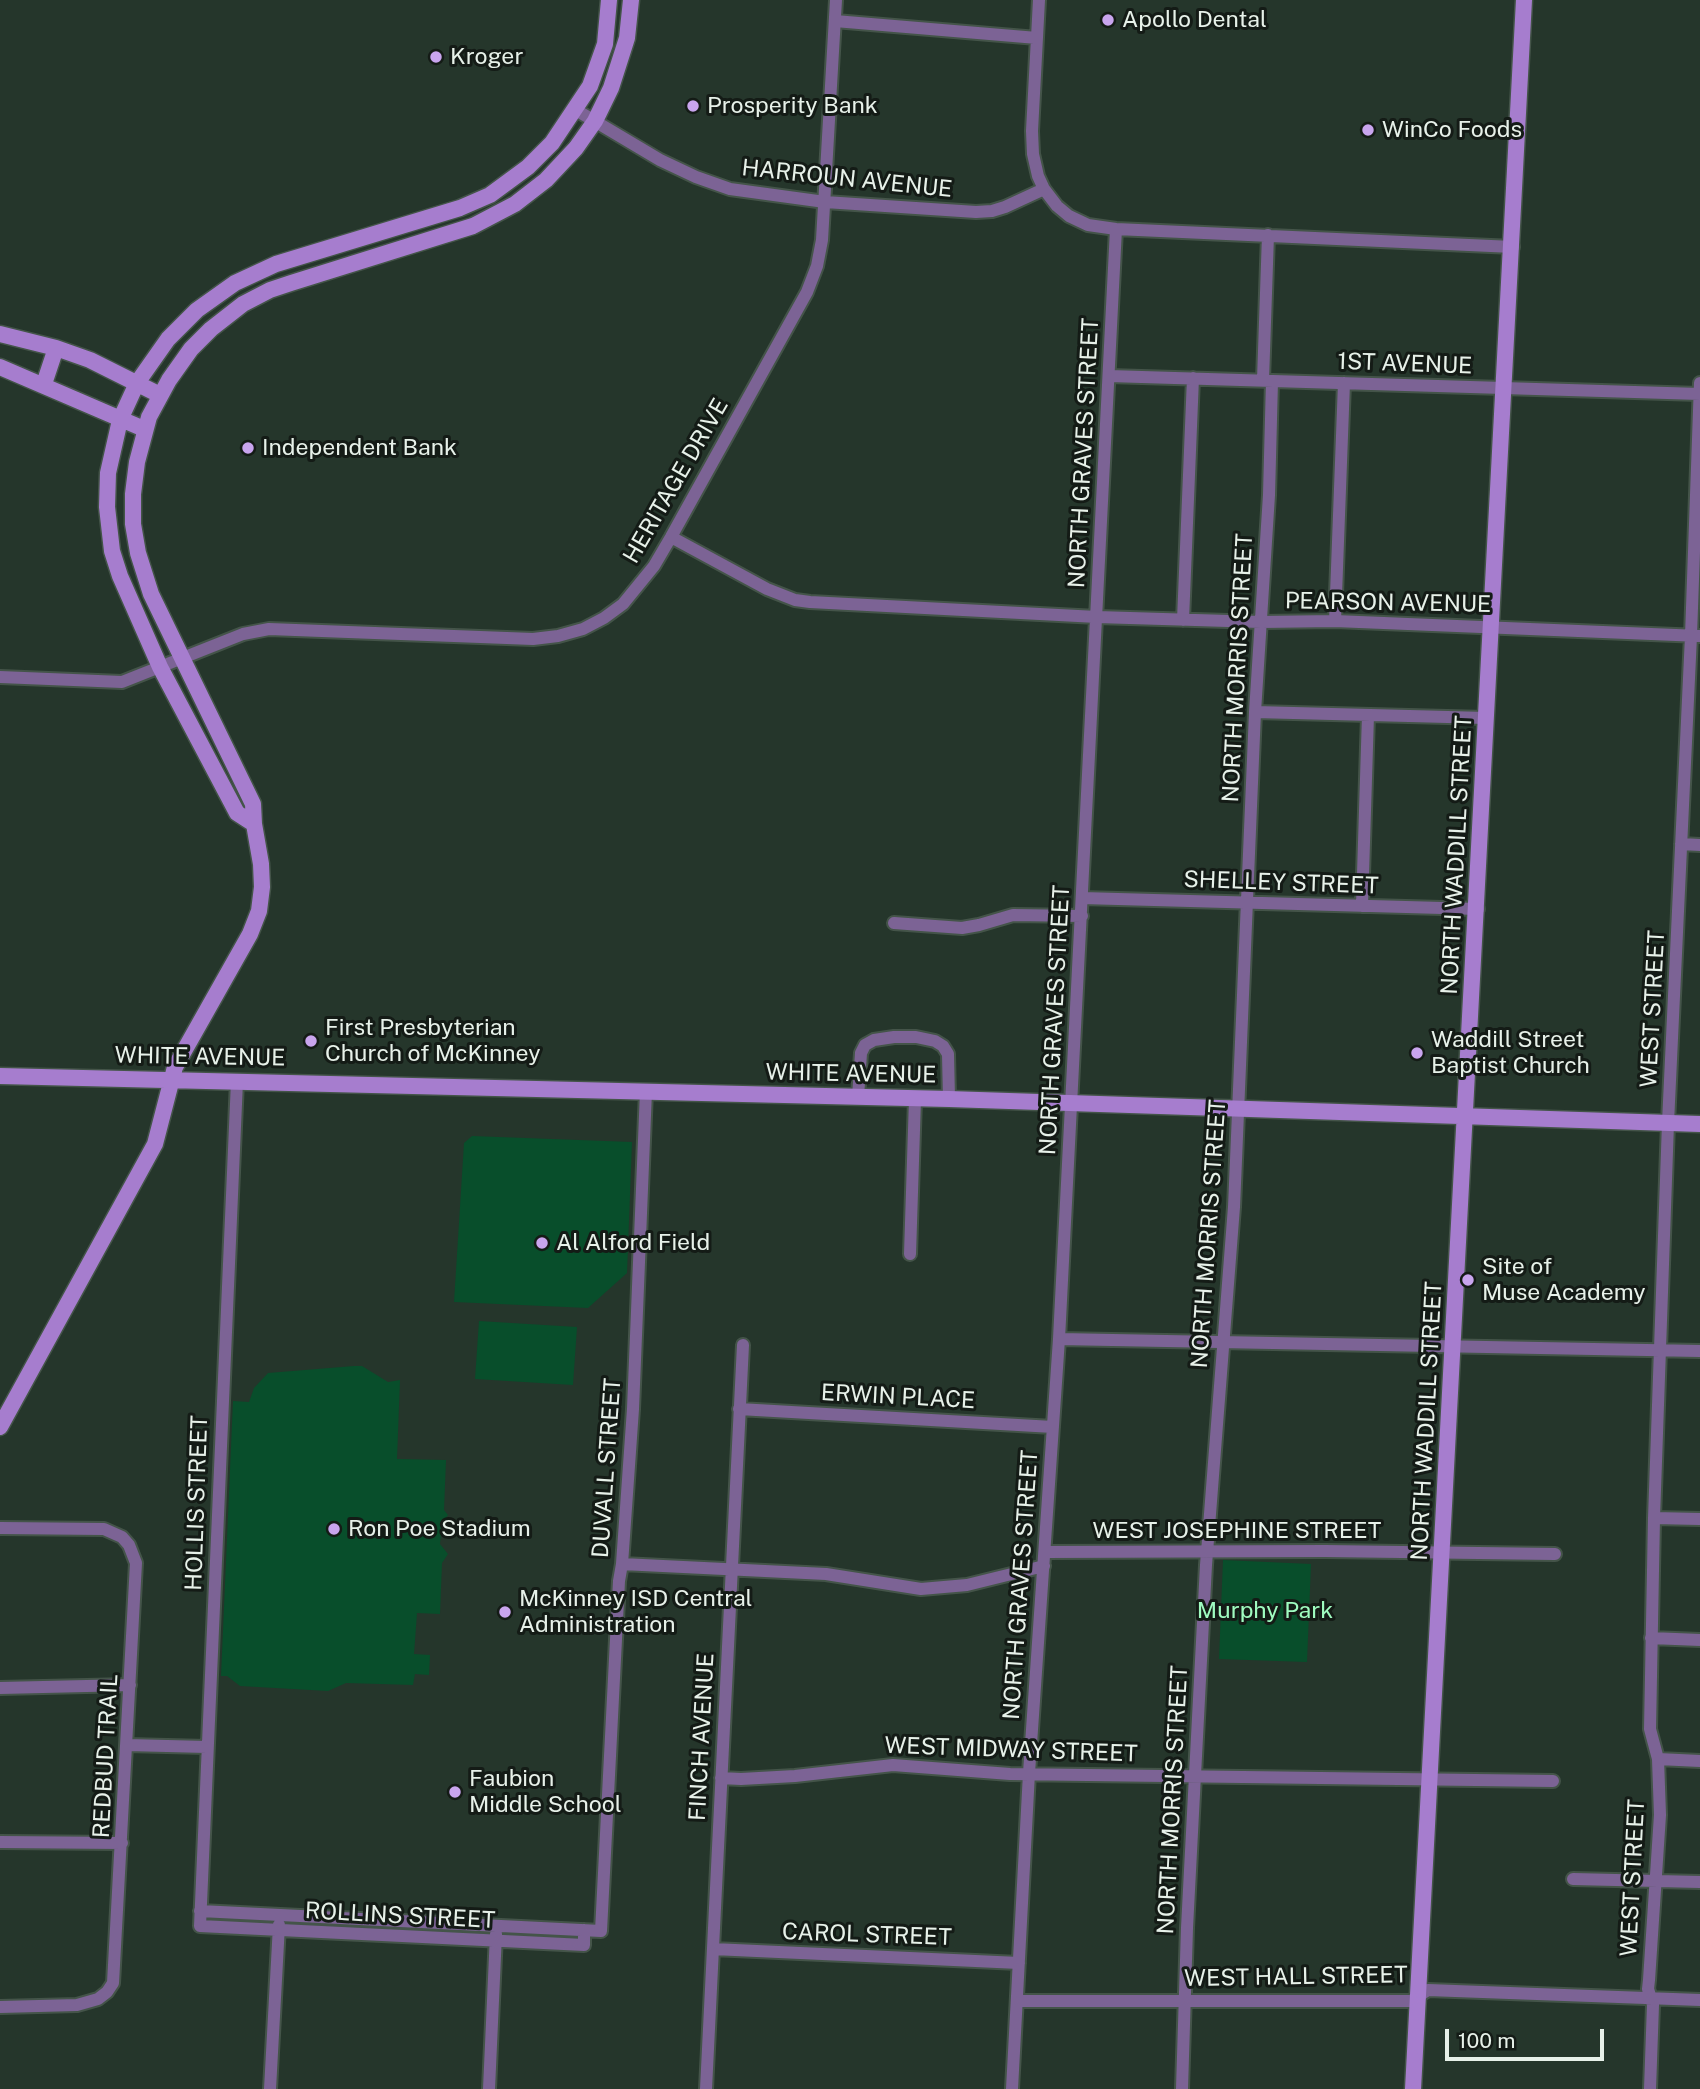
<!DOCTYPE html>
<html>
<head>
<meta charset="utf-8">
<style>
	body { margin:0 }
	#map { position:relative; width:1700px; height:2089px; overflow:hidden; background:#25362b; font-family:"Public Sans",sans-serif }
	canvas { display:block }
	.scale { position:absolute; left:1445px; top:2029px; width:159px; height:32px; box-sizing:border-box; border:4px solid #e7f1e9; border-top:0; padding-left:9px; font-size:21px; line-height:24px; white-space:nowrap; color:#e7f1e9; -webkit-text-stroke:5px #141b16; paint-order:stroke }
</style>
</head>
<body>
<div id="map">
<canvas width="1700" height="2089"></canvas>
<div class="scale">100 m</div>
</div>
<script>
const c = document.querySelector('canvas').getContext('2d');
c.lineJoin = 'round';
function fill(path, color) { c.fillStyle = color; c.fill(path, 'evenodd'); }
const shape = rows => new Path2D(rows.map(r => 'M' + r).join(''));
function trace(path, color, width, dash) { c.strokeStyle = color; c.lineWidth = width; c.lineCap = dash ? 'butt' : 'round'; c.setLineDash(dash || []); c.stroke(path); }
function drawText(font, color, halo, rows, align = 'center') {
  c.font = font + ' "Public Sans",sans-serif'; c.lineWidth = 6; c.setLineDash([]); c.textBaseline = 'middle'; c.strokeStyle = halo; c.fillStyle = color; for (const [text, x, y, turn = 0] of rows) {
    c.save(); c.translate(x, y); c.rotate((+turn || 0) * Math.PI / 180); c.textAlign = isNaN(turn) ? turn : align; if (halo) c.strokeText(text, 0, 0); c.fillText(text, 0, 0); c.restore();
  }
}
const green = shape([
	[472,1136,632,1142,627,1273,588,1308,454,1302,464,1143],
	[479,1321,577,1327,573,1385,475,1379],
	[354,1366,362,1366,388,1382,400,1380,397,1459,446,1460,444,1510,448,1515,442,1523,440,1544,448,1554,442,1563,440,1614,417,1613,414,1654,430,1655,429,1675,415,1674,413,1685,346,1683,328,1691,240,1686,227,1676,221,1676,233,1401,249,1402,254,1388,268,1373],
	[1223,1560,1311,1564,1307,1662,1219,1659]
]);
const street = shape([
	[1039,0,1032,131,1033,154,1038,176,1044,189,1057,206,1069,216,1088,225,1116,229,1513,247],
	[835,21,1037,38],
	[576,110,660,160,696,177,730,189,825,202,976,212,992,211,1005,207,1044,189],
	[1109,376,1700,394],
	[1263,380,1268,235],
	[671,537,767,589,795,600,810,602,1097,617,1261,622,1335,621,1700,636],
	[1183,620,1193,378],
	[1335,621,1344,383],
	[0,677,122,682,243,634,269,629,533,639,558,636,583,629,604,618,623,604,654,566,671,537,807,292,817,266,822,240,836,0],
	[1255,712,1486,718],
	[1681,844,1700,845],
	[1082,898,1478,909],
	[1362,906,1368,715],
	[894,923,962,928,979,925,1013,915,1082,916],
	[237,1081,200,1926,584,1945,584,1930],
	[858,1097,861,1053,865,1045,874,1040,894,1037,916,1037,935,1041,943,1046,948,1054,949,1099],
	[910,1254,915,1099],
	[1059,1339,1700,1351],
	[739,1409,1053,1427],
	[1654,1518,1700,1519],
	[0,1528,104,1529,122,1537,129,1545,136,1563,113,1983,107,1992,98,1999,77,2005,0,2007],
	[1045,1552,1325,1551,1555,1554],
	[622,1564,826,1574,921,1589,967,1585,1044,1566],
	[1651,1638,1700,1640],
	[0,1688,130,1685],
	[127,1745,207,1747],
	[1658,1759,1700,1761],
	[721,1778,741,1779,795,1776,893,1765,1010,1774,1553,1781],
	[0,1842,122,1843],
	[1573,1879,1700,1882],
	[200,1911,601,1931,619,1581,622,1564,633,1409,646,1091],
	[713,1949,1019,1963],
	[1017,2001,1411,2001,1428,1990,1700,2000],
	[270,2089,279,1925],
	[489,2089,496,1934],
	[706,2089,743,1345],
	[1012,2089,1029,1773,1059,1339,1116,229],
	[1182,2089,1187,1928,1206,1565,1234,1207,1255,712,1269,495,1272,381],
	[1650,2089,1653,2005,1648,1989,1649,1980,1660,1815,1658,1759,1650,1729,1654,1518,1668,1123,1691,636,1700,383]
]);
const secondary = shape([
	[0,334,56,348,90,360,160,395],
	[0,367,144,429],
	[44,384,56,348],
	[254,824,237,813,160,667,120,576,112,551,107,507,108,473,120,420,137,383,168,339,197,310,235,283,276,264,460,208,490,195,528,167,552,143,590,86,605,44,609,0],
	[0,1076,949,1099,1700,1124],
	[0,1427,155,1144,175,1067,250,934,259,911,262,887,261,864,254,824,253,804,151,594,138,553,133,524,133,494,137,462,149,417,169,380,191,349,211,329,243,304,270,290,291,283,473,226,515,204,546,180,576,148,595,121,611,88,627,38,631,0],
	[1413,2089,1524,0]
]);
const markers = [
	[1108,20,7,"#c9a5ee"],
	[436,57,7,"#c9a5ee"],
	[693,106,7,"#c9a5ee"],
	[1368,130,7,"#c9a5ee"],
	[248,448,7,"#c9a5ee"],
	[311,1041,7,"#c9a5ee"],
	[1417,1053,7,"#c9a5ee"],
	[542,1243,7,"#c9a5ee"],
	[1468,1280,7,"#c9a5ee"],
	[334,1529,7,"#c9a5ee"],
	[505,1612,7,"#c9a5ee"],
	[455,1792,7,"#c9a5ee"]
];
const poiNames = [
	["Apollo Dental",1122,20],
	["Kroger",450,57],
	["Prosperity Bank",707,106],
	["WinCo Foods",1382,130],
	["Independent Bank",262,448],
	["First Presbyterian",325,1028],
	["Church of McKinney",325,1054],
	["Waddill Street",1431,1040],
	["Baptist Church",1431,1066],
	["Al Alford Field",556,1243],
	["Site of",1482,1267],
	["Muse Academy",1482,1293],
	["Ron Poe Stadium",348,1529],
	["McKinney ISD Central",519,1599],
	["Administration",519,1625],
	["Faubion",469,1779],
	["Middle School",469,1805]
];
const streetNames = [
	["HARROUN AVENUE",847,179,6],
	["1ST AVENUE",1405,364,2],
	["NORTH GRAVES STREET",1084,453,-87],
	["HERITAGE DRIVE",676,481,-60],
	["PEARSON AVENUE",1388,603,1],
	["NORTH MORRIS STREET",1238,668,-87],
	["NORTH WADDILL STREET",1457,855,-87],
	["SHELLEY STREET",1281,883,2],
	["WEST STREET",1653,1009,-87],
	["NORTH GRAVES STREET",1055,1020,-87],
	["WHITE AVENUE",200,1057,1],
	["WHITE AVENUE",851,1074,1],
	["NORTH MORRIS STREET",1209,1234,-86],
	["ERWIN PLACE",898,1397,3],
	["NORTH WADDILL STREET",1427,1421,-87],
	["DUVALL STREET",607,1468,-86],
	["HOLLIS STREET",197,1503,-88],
	["WEST JOSEPHINE STREET",1237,1531],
	["NORTH GRAVES STREET",1021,1585,-86],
	["FINCH AVENUE",702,1737,-87],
	["WEST MIDWAY STREET",1011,1750,2],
	["REDBUD TRAIL",106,1756,-87],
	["NORTH MORRIS STREET",1173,1800,-87],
	["WEST STREET",1633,1878,-87],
	["ROLLINS STREET",400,1916,3],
	["CAROL STREET",867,1935,2],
	["WEST HALL STREET",1296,1977,-1]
];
const parkNames = [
	["Murphy Park",1265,1611]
];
fill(green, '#084e2b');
trace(street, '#445449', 16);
trace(secondary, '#445449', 19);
trace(street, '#7c6395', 12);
trace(secondary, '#a67dce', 16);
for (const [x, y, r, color] of markers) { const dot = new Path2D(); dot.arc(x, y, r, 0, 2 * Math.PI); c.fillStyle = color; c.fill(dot); trace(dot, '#141b16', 2.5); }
drawText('23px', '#e7f1e9', '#141b16', poiNames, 'left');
drawText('23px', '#e7f1e9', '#141b16', streetNames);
drawText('23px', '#9ffcc0', '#141b16', parkNames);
</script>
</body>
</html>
